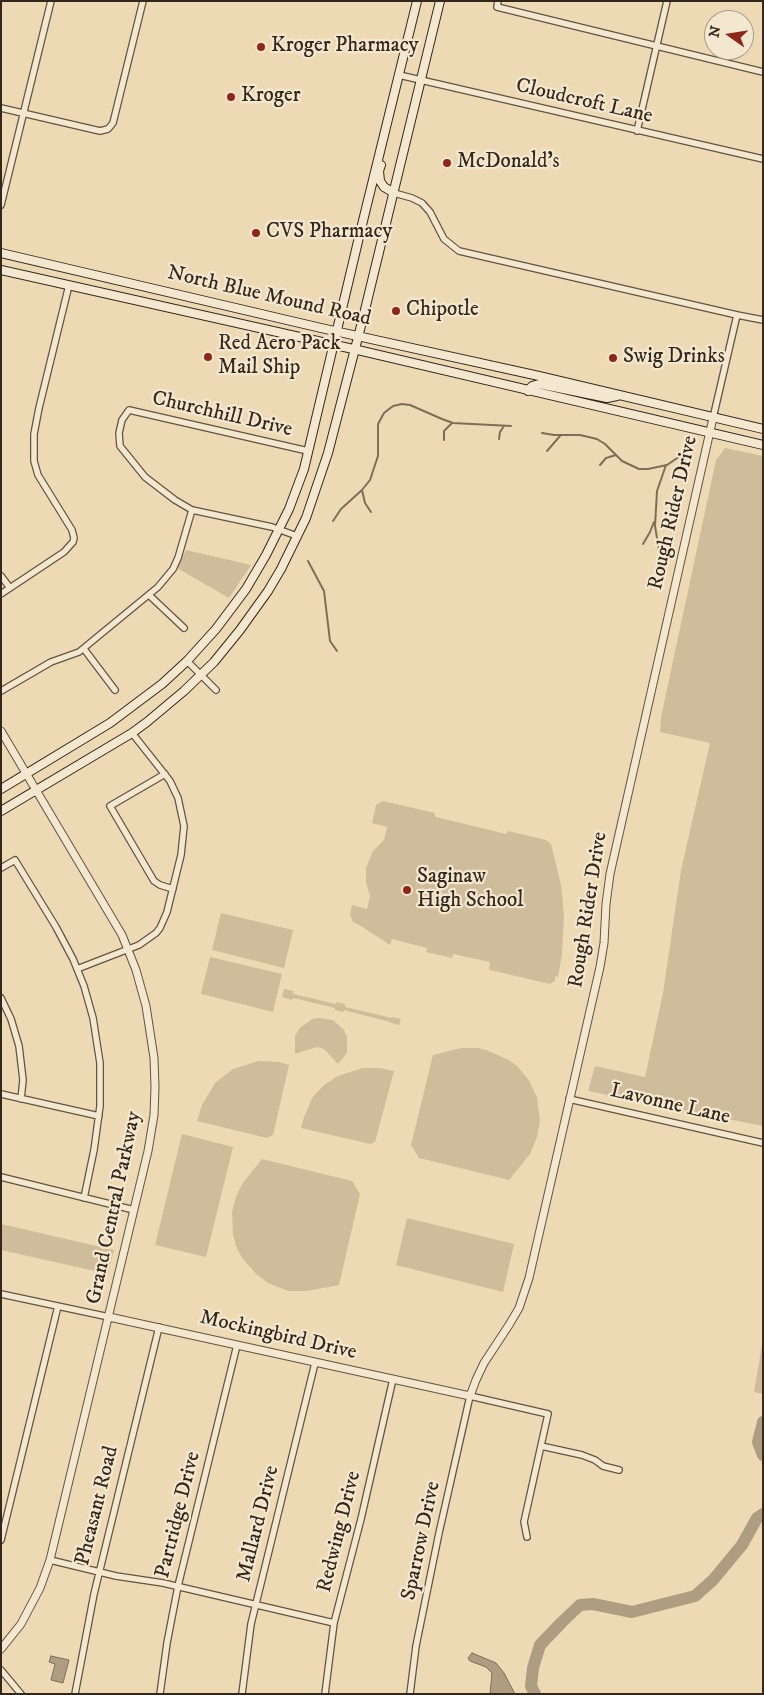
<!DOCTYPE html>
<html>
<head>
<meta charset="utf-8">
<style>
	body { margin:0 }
	#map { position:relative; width:764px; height:1695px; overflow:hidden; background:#eddab5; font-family:"IM FELL DW Pica",serif }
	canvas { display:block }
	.frame { position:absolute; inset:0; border:2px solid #34281c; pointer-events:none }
	.north { position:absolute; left:704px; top:10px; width:50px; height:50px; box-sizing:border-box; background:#f3e7cf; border:1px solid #a79b87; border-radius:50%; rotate:283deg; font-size:14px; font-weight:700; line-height:20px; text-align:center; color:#34281c }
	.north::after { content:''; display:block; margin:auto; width:18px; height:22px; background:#8f2418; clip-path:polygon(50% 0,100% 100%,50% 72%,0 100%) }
</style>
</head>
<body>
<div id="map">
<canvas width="764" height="1695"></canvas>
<div class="frame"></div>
<div class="north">N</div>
</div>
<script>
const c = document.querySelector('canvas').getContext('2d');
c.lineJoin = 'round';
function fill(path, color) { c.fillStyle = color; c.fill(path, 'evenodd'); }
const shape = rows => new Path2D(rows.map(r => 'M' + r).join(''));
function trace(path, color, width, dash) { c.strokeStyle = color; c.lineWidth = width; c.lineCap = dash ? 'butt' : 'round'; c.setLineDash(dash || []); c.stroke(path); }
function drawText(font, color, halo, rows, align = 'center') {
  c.font = font + ' "IM FELL DW Pica",serif'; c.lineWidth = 4.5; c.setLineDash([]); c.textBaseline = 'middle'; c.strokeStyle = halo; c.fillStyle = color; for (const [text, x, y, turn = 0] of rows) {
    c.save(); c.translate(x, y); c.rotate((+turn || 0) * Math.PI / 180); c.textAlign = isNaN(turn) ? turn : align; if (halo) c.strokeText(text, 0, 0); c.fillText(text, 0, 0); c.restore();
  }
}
const green = shape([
	[725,448,763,456,763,1126,588,1091,595,1066,645,1077,663,993,681,870,710,743,660,732,661,717,716,460],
	[186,550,251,565,229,598,177,568],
	[383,801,435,813,435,816,436,817,506,834,508,831,546,840,551,844,561,885,564,915,562,954,558,977,555,976,555,981,550,984,490,970,489,969,490,962,453,954,452,958,426,952,427,948,392,939,390,945,361,926,353,922,350,915,352,905,367,909,370,896,366,882,366,868,373,851,384,840,387,827,372,823,376,805],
	[221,913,293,930,284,968,212,950],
	[210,957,282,974,273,1012,201,994],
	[284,989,294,991,293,994,336,1004,337,1002,345,1004,345,1007,392,1018,392,1017,401,1019,399,1025,391,1023,390,1022,344,1010,343,1012,335,1010,335,1008,293,998,292,1000,282,997],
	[319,1018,333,1020,343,1029,347,1036,347,1053,338,1064,324,1049,317,1047,295,1054,295,1036,300,1028,312,1019],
	[461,1048,478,1048,486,1050,509,1060,517,1066,528,1079,537,1097,540,1121,537,1137,530,1154,509,1180,419,1158,411,1145,433,1055],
	[258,1061,279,1062,289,1065,273,1135,267,1138,197,1121,202,1105,215,1083,233,1069],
	[363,1068,379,1068,394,1071,375,1142,370,1144,301,1128,304,1117,312,1098,324,1085,338,1076],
	[182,1134,233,1147,206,1257,155,1245],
	[262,1159,352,1181,360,1194,339,1285,307,1291,288,1291,268,1283,257,1275,243,1259,237,1249,233,1235,232,1212,236,1197,242,1184],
	[407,1218,514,1244,503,1292,396,1265],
	[1,1224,114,1250,108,1274,1,1250],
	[763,1339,763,1394,754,1392]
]);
const water = shape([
	[472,1653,496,1663,504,1673,515,1694,490,1694,492,1673,486,1667,470,1661,468,1658,472,1653],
	[51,1656,69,1660,63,1683,51,1680,55,1664,49,1662,51,1656]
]);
const stream = shape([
	[542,433,554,435,580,435,597,439,605,444,622,461,639,469,648,469,667,465,683,454],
	[499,439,500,432,504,426],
	[444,440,444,431,452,423],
	[547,451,560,436],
	[600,465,606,458,616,455],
	[362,490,365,503,371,512],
	[333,521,341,509,362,490,370,480,378,456,378,424,384,413,393,406,402,404,410,405,442,419,453,423,511,426],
	[643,544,650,532,654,522],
	[659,550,655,526,657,491,666,465],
	[308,561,324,591,330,641,337,651]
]);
const river = shape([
	[763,1422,758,1442,763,1455],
	[535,1694,531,1686,533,1668,540,1645,562,1622,580,1605,593,1604,632,1612,695,1596,713,1580,742,1545,757,1518,763,1514]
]);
const minor = shape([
	[498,1,497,7,763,72],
	[399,75,763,159],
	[1,108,100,131,108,129,113,123,143,1],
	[637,131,667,1],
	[394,193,412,198,422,203,430,212,444,239,459,251,737,315,713,418],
	[1,205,51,1],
	[737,315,763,320],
	[297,536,272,527,192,510,175,500,145,477,120,446,119,433,122,420,129,410,308,451],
	[1,576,10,588],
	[1,594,64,552,73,542,74,538,72,530,38,475,34,461,34,434,39,408,69,285],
	[149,595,184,628],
	[84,649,115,690],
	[187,661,216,690],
	[1,691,51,662,79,652,158,587,173,569,178,558,192,510],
	[165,774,110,806,154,881,160,885,173,889],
	[1,868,15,860,56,927,73,959,84,986,93,1018,100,1063,100,1106,94,1150,84,1198],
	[77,969,139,945,156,933,160,928,167,912,181,855,184,826,178,798,170,781,132,733],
	[1,998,11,1019,19,1046,23,1080,21,1099],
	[1,1094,99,1116],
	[569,1099,763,1143],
	[1,1177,134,1210],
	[1,1294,109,1317],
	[541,1446,582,1455,595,1460,603,1466,619,1470],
	[1,1540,58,1306],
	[50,1560,116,1576,163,1583,334,1623],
	[1,1670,21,1694],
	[75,1694,94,1594,159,1327],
	[160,1694,167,1643,178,1586,237,1345],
	[242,1694,251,1624,315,1363],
	[325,1694,334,1623,361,1519,393,1379],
	[410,1694,416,1646,439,1533,470,1396,548,1414,524,1522,527,1537]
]);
const tertiary = shape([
	[1,731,122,935,136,970,146,1006,154,1058,155,1087,154,1115,148,1151,50,1560,40,1588,21,1624,1,1649],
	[109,1317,470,1396,476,1380,484,1363,509,1325,519,1308,529,1278,600,967,604,943,606,904,610,874,713,418]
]);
const secondary = shape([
	[381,165,379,171,380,181,384,187,394,193],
	[1,253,321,328,539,376,763,429],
	[1,270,362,351,763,445],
	[528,391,532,386,539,384,607,398,617,396],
	[1,789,110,723,162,684,187,661,216,629,246,589,266,555,289,509,304,469,360,233,417,1],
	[1,811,132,733,147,722,184,691,214,662,240,630,268,591,281,569,306,518,328,453,363,318,440,1]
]);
const markers = [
	[261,47,5,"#8f2418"],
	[231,97,5,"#8f2418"],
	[447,163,5,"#8f2418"],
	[256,233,5,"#8f2418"],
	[396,311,5,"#8f2418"],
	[208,357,5,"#8f2418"],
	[613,358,5,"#8f2418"],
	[407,890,5,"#8f2418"]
];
const poiNames = [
	["Kroger Pharmacy",271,47],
	["Kroger",241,97],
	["McDonald's",457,163],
	["CVS Pharmacy",266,233],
	["Chipotle",406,311],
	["Red Aero Pack",218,345],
	["Mail Ship",218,369],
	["Swig Drinks",623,358],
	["Saginaw",417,878],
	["High School",417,902]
];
const streetNames = [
	["Cloudcroft Lane",584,102,13],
	["North Blue Mound Road",269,297,13],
	["Churchhill Drive",222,415,13],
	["Rough Rider Drive",674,513,-77],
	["Rough Rider Drive",589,910,-81],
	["Lavonne Lane",670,1105,13],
	["Grand Central Parkway",115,1208,-78],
	["Mockingbird Drive",278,1336,13],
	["Pheasant Road",98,1506,-76],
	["Partridge Drive",179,1515,-76],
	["Mallard Drive",259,1524,-76],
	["Redwing Drive",340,1532,-76],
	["Sparrow Drive",422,1541,-78]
];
fill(green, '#cebc9b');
fill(water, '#ae9d81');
trace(water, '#7d6e59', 1);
trace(stream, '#7d6e59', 2);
trace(river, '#ae9d81', 12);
trace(minor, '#625442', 8);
trace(tertiary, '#625442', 9);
trace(secondary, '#34281c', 10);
trace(minor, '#f3e7cf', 5.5);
trace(tertiary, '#f3e7cf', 7);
trace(secondary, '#f3e7cf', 8);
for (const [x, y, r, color] of markers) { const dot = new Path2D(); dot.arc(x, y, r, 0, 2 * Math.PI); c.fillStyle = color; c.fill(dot); trace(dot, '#f3e7cf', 2); }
drawText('21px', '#34281c', '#f3e7cf', poiNames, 'left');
drawText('21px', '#34281c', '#f3e7cf', streetNames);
</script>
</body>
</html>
